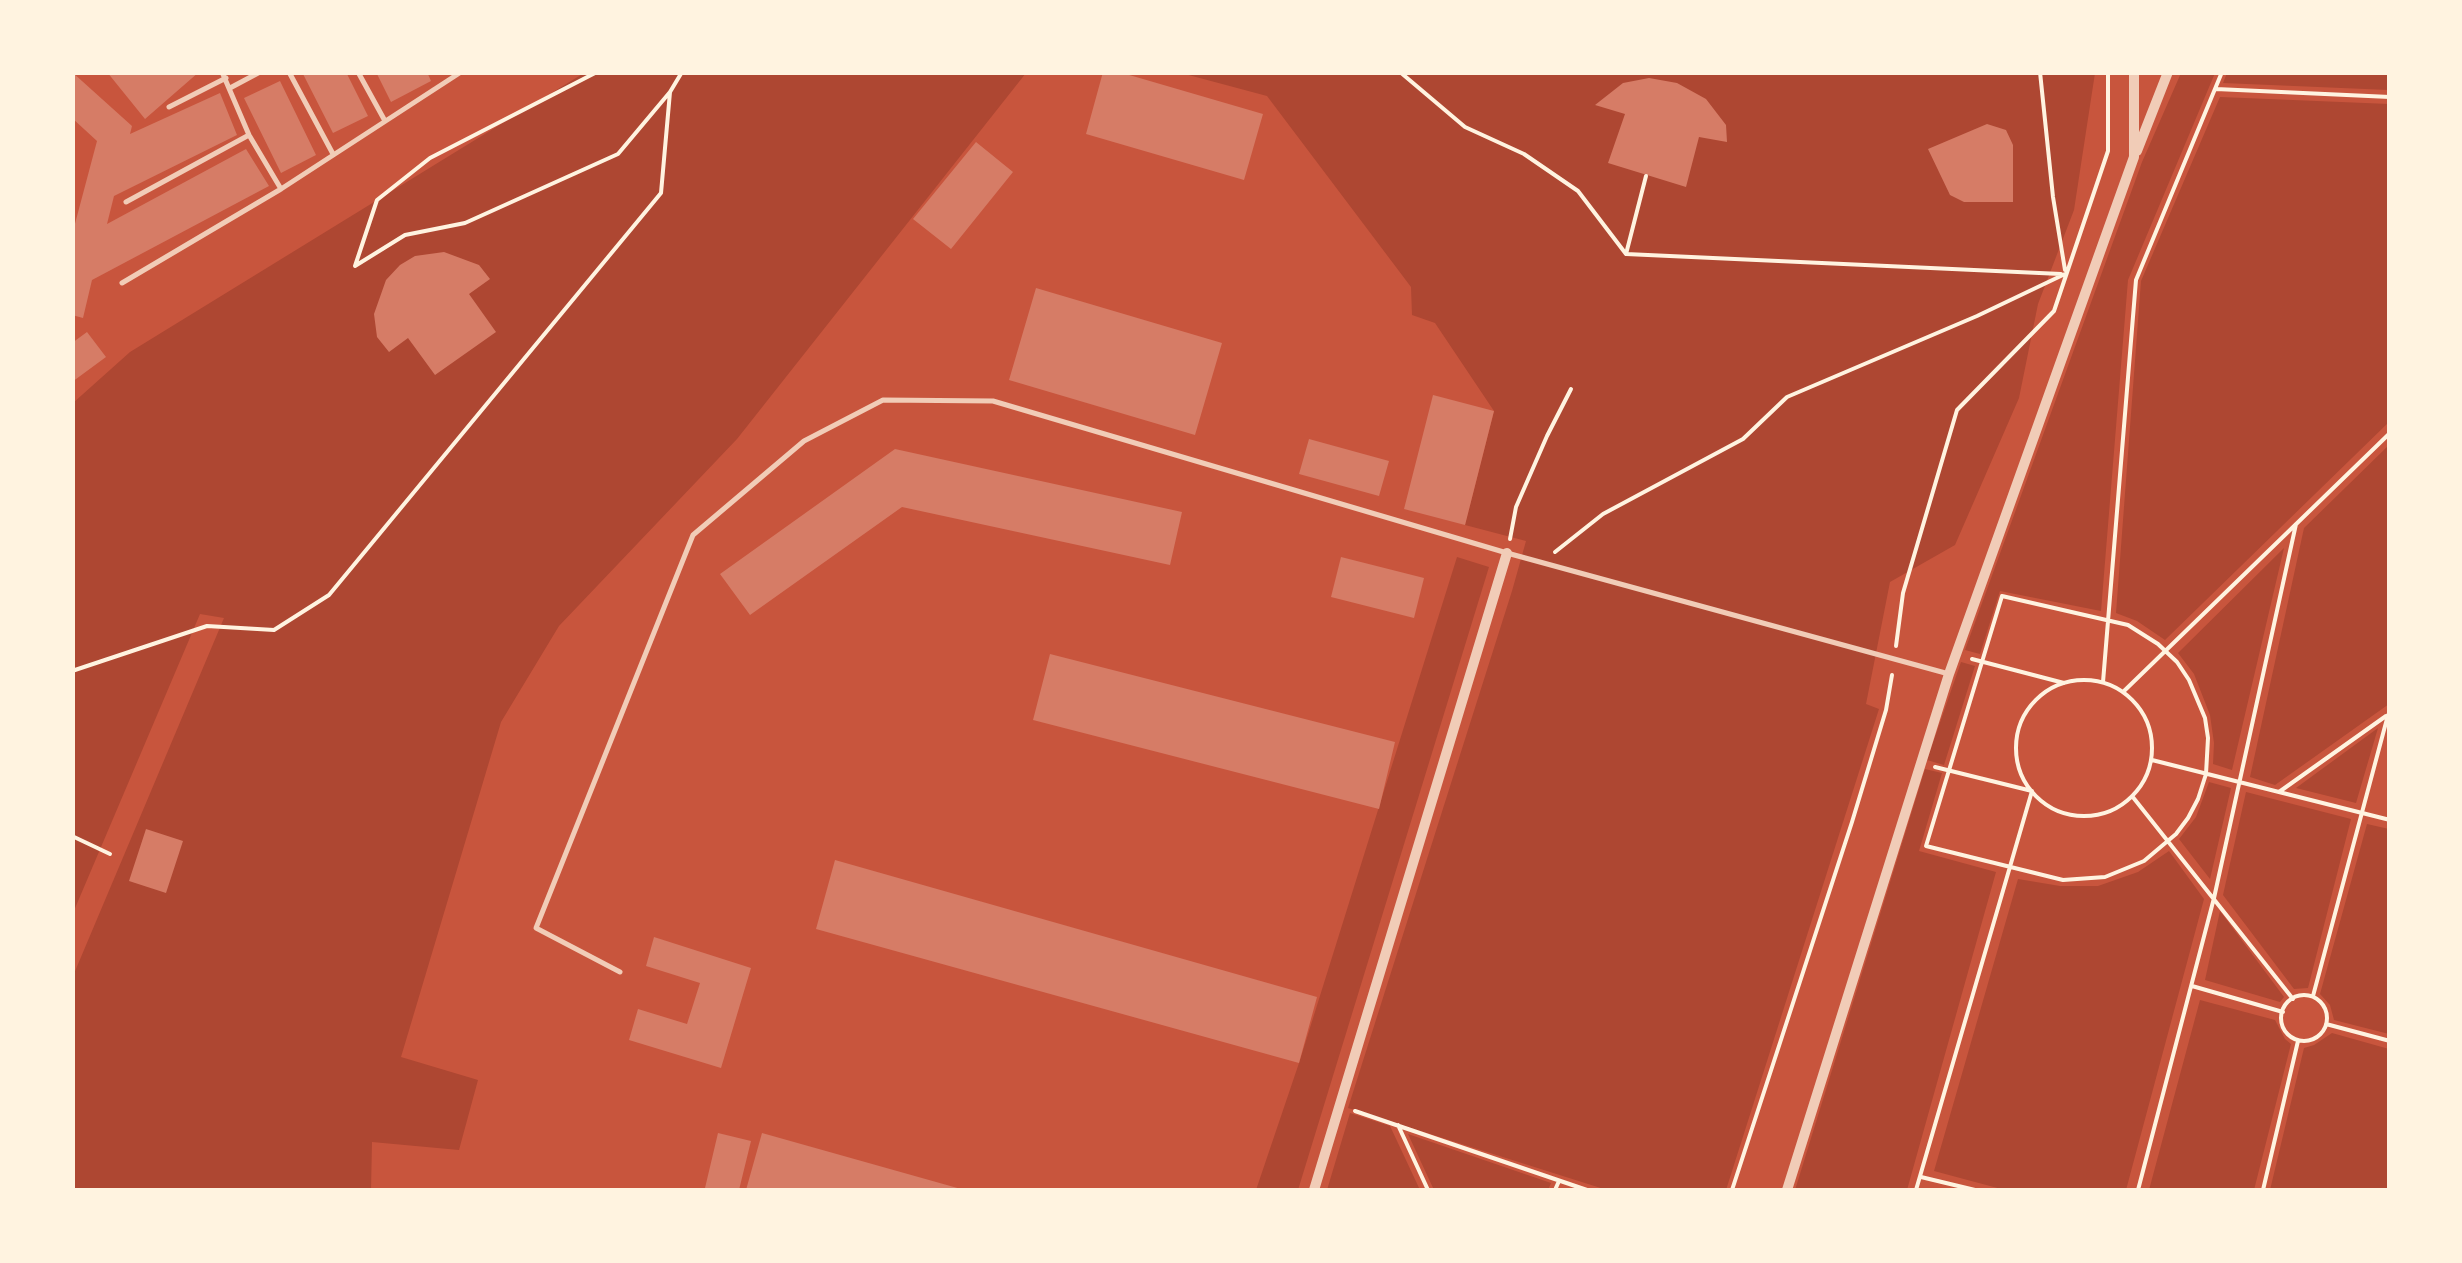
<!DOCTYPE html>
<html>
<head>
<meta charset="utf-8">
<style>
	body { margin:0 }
	#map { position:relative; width:2462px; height:1263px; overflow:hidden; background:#c8553d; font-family:"Crimson Pro",serif }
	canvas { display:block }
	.frame { position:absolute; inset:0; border:75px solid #fff3e0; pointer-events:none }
</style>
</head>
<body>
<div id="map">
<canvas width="2462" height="1263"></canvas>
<div class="frame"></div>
</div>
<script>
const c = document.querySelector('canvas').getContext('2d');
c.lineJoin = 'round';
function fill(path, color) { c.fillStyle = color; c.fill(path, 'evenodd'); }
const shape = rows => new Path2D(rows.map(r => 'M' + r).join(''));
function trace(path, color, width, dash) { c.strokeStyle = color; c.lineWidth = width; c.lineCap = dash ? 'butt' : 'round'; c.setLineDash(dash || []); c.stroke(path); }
const green = shape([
	[584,73,1026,73,737,439,559,626,501,722,401,1057,478,1080,459,1150,372,1142,371,1190,73,1190,73,976,224,618,200,614,73,913,73,403,130,352],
	[1181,73,2095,73,2074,210,2038,304,2019,398,1955,545,1890,582,1866,704,1879,709,1726,1190,1607,1190,1348,1108,1512,591,1526,541,1465,525,1494,411,1435,323,1412,315,1411,287,1267,96],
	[2181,73,2215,73,2128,280,2101,611,2000,591,1980,654,1965,650,2142,162],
	[2227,73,2389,73,2389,90,2223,83],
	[2220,97,2389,104,2389,422,2165,640,2137,621,2116,613,2141,281],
	[2389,445,2389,704,2275,785,2250,777,2304,528],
	[2284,548,2232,770,2213,764,2214,743,2210,715,2194,674,2178,653],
	[1457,557,1489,567,1298,1190,1256,1190,1299,1063],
	[1961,662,1975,666,1944,765,1927,760],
	[2378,728,2356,803,2296,788],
	[1925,769,1942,773,1919,851,1996,872,1907,1190,1795,1190],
	[2209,782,2231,788,2210,879,2179,839,2196,817],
	[2246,792,2351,819,2308,988,2294,989,2223,895],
	[2367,824,2389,829,2389,1034,2334,1020,2330,1005,2320,994],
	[2169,851,2204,899,2126,1190,2005,1190,1934,1171,2018,879,2060,886,2098,886,2138,872],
	[2220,911,2284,997,2280,1002,2205,980],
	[2200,1000,2275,1020,2285,1039,2291,1044,2254,1190,2149,1190],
	[2332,1033,2389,1049,2389,1189,2270,1190,2304,1048,2314,1045],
	[1350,1113,1390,1126,1420,1190,1327,1190],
	[1408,1134,1551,1183,1548,1190,1434,1190]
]);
const building = shape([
	[72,72,132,126,130,134,220,93,237,135,114,196,107,224,246,149,269,186,92,280,83,318,72,315,72,235,97,141,72,118],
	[107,72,199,72,145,119],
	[302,72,346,72,368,116,333,133],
	[376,72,427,72,431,81,391,102],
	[1103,72,1119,72,1263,114,1244,180,1086,134],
	[1649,78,1677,83,1706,99,1726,125,1727,142,1699,137,1686,187,1608,163,1625,114,1595,105,1623,83],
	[280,81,316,155,281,173,244,98],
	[1987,124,2006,130,2013,145,2013,202,1964,202,1950,195,1928,149],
	[976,142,1013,172,951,249,913,219],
	[444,252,479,265,490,279,469,294,496,332,435,375,408,338,389,352,377,337,374,314,386,280,400,265,415,256],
	[1036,288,1222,343,1195,435,1009,380],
	[87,332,106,357,72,382,72,343],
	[1433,395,1494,411,1465,525,1404,509],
	[1309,439,1389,461,1379,496,1299,474],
	[895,449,1182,512,1170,565,902,507,750,615,720,574],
	[1341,557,1424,578,1414,618,1331,597],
	[1050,654,1395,742,1379,809,1033,720],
	[146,829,183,841,166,893,129,881],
	[835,860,1317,997,1299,1063,816,929],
	[654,937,751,968,721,1068,629,1040,638,1009,687,1024,700,983,646,966],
	[718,1133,751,1141,739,1190,705,1188],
	[762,1133,961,1189,961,1190,746,1190]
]);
const path = shape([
	[1400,72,1465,127,1524,154,1578,191,1626,254],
	[2040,72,2053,197,2065,270],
	[2216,89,2390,97],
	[1646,176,1626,254,2061,274],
	[355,266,405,235,465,223,618,154,670,92,682,72],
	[355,266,377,200,430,158,597,72],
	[1510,539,1516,507,1547,436,1571,389],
	[1555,552,1603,514,1743,439,1787,397,1977,316,2065,274],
	[2002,596,2128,625,2158,644,2177,662,2189,680,2205,718,2208,738,2206,774,2198,799,2188,818,2176,834,2144,861,2105,877,2063,880,1926,846,2002,596],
	[1896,646,1903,593,1957,410,2054,311,2108,151,2108,72],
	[1972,659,2064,683],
	[72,671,207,626,274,630,329,595,661,193,670,92],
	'2016 748a68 68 0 1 1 136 0a68 68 0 1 1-136 0Z',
	[2103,682,2136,280,2222,72],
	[2123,692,2390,433],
	[2152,760,2390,820],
	[2279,792,2386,716],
	[2132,796,2293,999],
	[72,836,110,854],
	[2192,986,2283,1012],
	'2281 1018a23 23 0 1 1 46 0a23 23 0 1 1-46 0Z',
	[2313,996,2388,715],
	[2326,1024,2390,1041],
	[1355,1111,1587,1190],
	[1398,1125,1428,1190],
	[1921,1177,1975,1190],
	[1555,1190,1559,1181],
	[1732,1190,1852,822,1886,710,1892,675],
	[1916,1190,2032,791,1935,767],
	[2138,1190,2214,898,2296,524],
	[2263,1190,2298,1041]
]);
const service = shape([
	[222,72,249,135,281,189,461,72],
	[289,72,333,154],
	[358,72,385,121],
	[230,88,260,72],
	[169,107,226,78],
	[126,202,249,135],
	[122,283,281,189],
	[620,972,536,928,693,535,804,441,883,400,993,401,1507,553,1949,674]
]);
const minor = shape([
	[2137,151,2168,72],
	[1314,1190,1507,553],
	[1787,1190,1949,674,2134,157,2134,72]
]);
fill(green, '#ae4732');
fill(building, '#d67c66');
trace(path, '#fff3e0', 4);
trace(service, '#f1ccb7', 5);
trace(minor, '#f1ccb7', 10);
</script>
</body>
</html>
